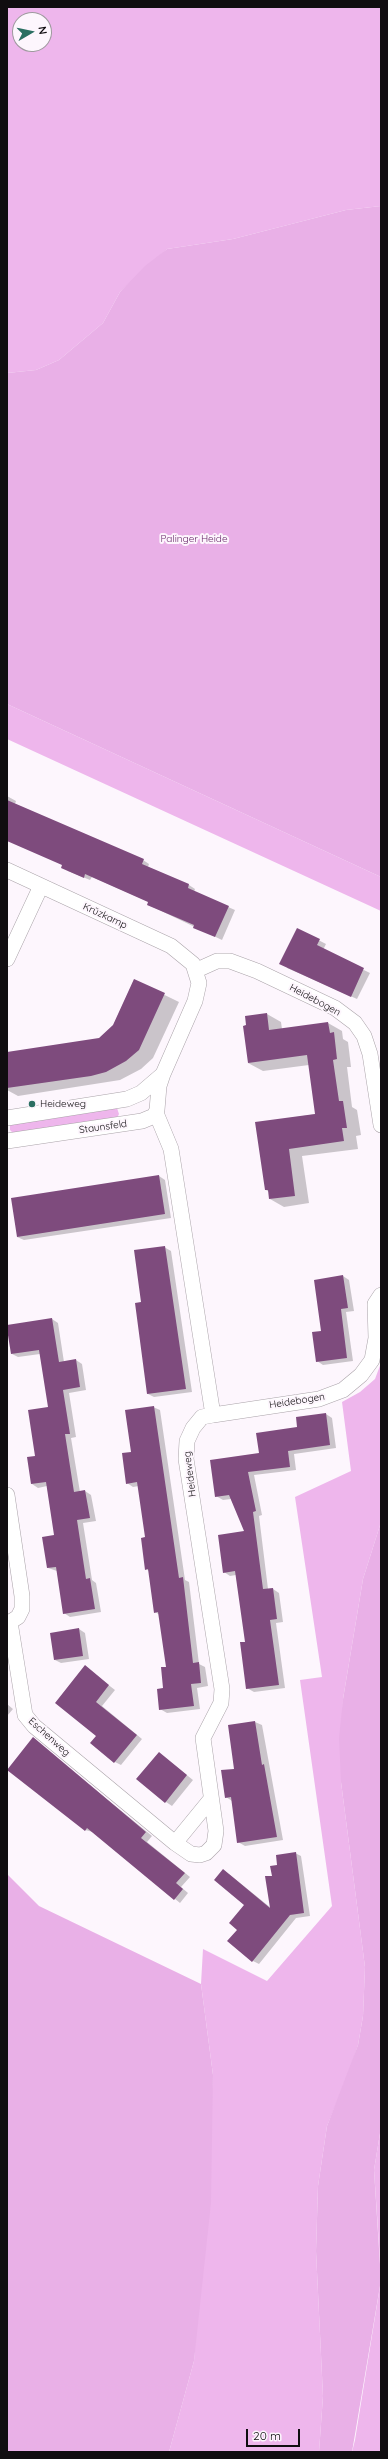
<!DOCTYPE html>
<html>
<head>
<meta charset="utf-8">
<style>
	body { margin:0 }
	#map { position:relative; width:388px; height:2459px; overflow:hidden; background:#fdf6fd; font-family:Quicksand,sans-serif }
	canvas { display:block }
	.frame { position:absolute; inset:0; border:8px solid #100d10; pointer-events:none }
	.north { position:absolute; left:12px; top:12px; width:40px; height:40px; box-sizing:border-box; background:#fdf6fd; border:1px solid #9e999e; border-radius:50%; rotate:81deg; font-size:11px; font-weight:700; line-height:16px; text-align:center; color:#100d10 }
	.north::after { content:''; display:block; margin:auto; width:14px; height:18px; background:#2b6f62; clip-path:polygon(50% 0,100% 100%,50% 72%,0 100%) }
	.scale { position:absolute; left:246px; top:2429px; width:54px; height:18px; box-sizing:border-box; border:2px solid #100d10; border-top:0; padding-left:5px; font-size:12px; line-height:14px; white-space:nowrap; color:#100d10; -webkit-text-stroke:3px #fdf6fd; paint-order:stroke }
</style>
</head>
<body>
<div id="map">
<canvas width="388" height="2459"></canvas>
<div class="frame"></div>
<div class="north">N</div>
<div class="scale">20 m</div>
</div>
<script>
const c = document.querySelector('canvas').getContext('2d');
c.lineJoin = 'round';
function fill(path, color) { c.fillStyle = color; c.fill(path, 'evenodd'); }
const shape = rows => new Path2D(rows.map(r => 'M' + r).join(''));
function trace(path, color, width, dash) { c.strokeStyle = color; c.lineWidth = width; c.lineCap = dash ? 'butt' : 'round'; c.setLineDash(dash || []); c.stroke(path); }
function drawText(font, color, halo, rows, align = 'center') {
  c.font = font + ' Quicksand,sans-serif'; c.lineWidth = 4; c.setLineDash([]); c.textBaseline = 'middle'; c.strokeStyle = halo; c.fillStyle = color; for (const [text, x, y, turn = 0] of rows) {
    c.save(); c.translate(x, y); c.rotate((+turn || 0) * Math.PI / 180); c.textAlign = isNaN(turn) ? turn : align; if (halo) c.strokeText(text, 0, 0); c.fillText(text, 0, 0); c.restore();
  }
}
const green = shape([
	[7,7,381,7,381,206,346,210,233,239,167,249,120,292,103,323,59,360,36,370,7,373],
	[20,20,44,20,44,44,20,44],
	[7,704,381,877,381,911,7,739],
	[117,1108,119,1114,117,1118,13,1133,10,1130,10,1125],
	[381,1363,381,1522,363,1579,343,1699,341,1782,365,1967,363,2016,358,2045,348,2075,327,2126,318,2186,316,2251,323,2396,319,2452,169,2452,194,2361,213,2075,201,1984,203,1949,267,1981,332,1906,300,1680,322,1677,295,1497,351,1471,342,1402,360,1392,375,1379],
	[381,2127,381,2275,374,2170],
	[381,2280,381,2452,352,2452,355,2440]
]);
const forest = shape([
	[381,206,381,877,7,704,7,373,36,370,59,360,103,323,120,292,145,266,167,249,233,239,346,210],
	[381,1522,381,2127,374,2170,381,2280,352,2452,319,2452,323,2396,316,2251,318,2186,327,2126,358,2045,363,2016,365,1967,341,1782,339,1738,343,1699,363,1579],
	[7,1874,39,1906,201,1984,213,2075,211,2203,194,2361,169,2452,7,2452]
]);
const shadow = shape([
	[7,796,16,801,15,804,143,860,149,864,148,867,189,885,195,889,194,892,235,910,222,940,155,908,148,905,149,902,92,877,90,880,68,871,63,865,7,837],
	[297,929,326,944,323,950,370,973,357,999,287,968],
	[134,980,179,1002,153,1058,141,1069,120,1080,18,1096,7,1090,7,1053,100,1039,113,1026],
	[267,1014,281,1022,282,1029,328,1023,342,1031,343,1039,348,1042,351,1067,347,1067,352,1107,357,1110,361,1135,356,1136,358,1149,302,1156,309,1203,284,1207,270,1199,269,1192,266,1190,256,1123,316,1114,309,1065,263,1071,248,1063],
	[159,1176,165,1180,171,1218,24,1240,17,1237],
	[164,1247,171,1251,192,1392,154,1397,148,1394,142,1303],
	[343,1276,349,1280,354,1311,346,1312,353,1361,323,1365,317,1361,322,1332],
	[52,1319,58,1323,64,1362,76,1360,82,1364,86,1390,69,1393,76,1437,71,1438,80,1492,85,1491,91,1495,96,1521,83,1523,92,1580,96,1583,101,1612,70,1617,64,1613,57,1571,48,1568,55,1536,47,1486,38,1488,32,1484,49,1408,40,1354,18,1357,12,1354],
	[153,1407,160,1410,185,1580,189,1582,199,1664,205,1667,208,1686,197,1688,200,1709,167,1713,160,1709,167,1667,160,1615,155,1612,149,1571,146,1569,146,1538,139,1486,133,1487,127,1483,132,1453],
	[326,1414,332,1418,336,1448,294,1454,296,1470,254,1475,262,1515,259,1516,268,1589,273,1589,279,1593,283,1622,276,1623,285,1688,254,1692,247,1688,246,1643,236,1575,230,1576,224,1572,246,1532,231,1499,223,1500,216,1496,260,1454,298,1428],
	[79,1629,85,1633,89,1659,61,1663,55,1660],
	[85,1667,115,1690,102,1706,142,1739,121,1765,115,1762,97,1736],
	[7,1704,13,1709,7,1716],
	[255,1722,262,1725,283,1840,245,1846,238,1842,232,1801,226,1797],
	[33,1739,152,1836,147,1842,190,1877,181,1887,188,1893,180,1903,93,1832,85,1830],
	[159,1753,193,1780,172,1806,166,1802],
	[295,1853,301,1856,310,1916,296,1918,259,1964,253,1961,238,1929,245,1905,229,1874,271,1908,273,1876]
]);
const building = shape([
	[7,800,144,859,142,864,189,884,188,888,229,906,215,937,193,928,194,925,147,905,148,902,85,874,84,878,61,868,62,865,7,841],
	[297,928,320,939,317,945,364,968,351,997,279,964],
	[134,979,165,993,139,1050,126,1061,106,1072,91,1076,7,1088,7,1052,99,1038,113,1025],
	[267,1013,269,1030,328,1022,330,1033,334,1032,337,1059,333,1060,339,1101,343,1101,347,1128,342,1128,344,1141,289,1149,295,1196,269,1199,268,1190,265,1190,255,1122,315,1114,307,1055,248,1063,243,1026,246,1025,245,1016],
	[159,1175,165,1214,17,1237,11,1198],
	[165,1246,186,1389,147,1394,135,1303,141,1302,134,1250],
	[343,1275,348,1308,341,1309,347,1358,316,1362,312,1332,321,1331,314,1280],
	[52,1318,59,1362,76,1359,80,1387,63,1390,70,1434,65,1434,74,1492,85,1490,90,1518,77,1520,86,1579,90,1578,95,1609,63,1614,56,1567,47,1568,42,1537,54,1535,46,1482,31,1484,27,1457,35,1456,28,1410,48,1407,39,1350,11,1354,7,1329,7,1325],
	[154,1406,179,1578,183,1577,193,1663,199,1662,201,1683,191,1684,194,1706,159,1710,157,1689,163,1688,161,1667,166,1667,158,1612,154,1613,148,1569,145,1570,141,1538,145,1537,137,1482,126,1484,122,1453,131,1452,125,1410],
	[326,1413,330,1445,288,1451,290,1467,248,1472,256,1511,253,1512,263,1589,273,1588,277,1619,270,1620,279,1685,246,1689,240,1642,245,1642,235,1571,223,1573,218,1535,244,1531,229,1495,215,1497,210,1460,259,1453,256,1433,297,1427,296,1417],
	[79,1628,83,1656,54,1660,50,1633],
	[85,1665,109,1685,96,1702,137,1735,114,1763,90,1743,96,1736,55,1703],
	[255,1721,262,1765,264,1764,277,1837,237,1843,231,1797,225,1798,221,1770,234,1769,228,1725],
	[33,1737,146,1832,141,1838,185,1873,176,1883,183,1889,174,1900,87,1828,85,1831,7,1770],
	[159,1752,187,1775,165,1803,136,1779],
	[296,1852,304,1913,290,1915,252,1962,227,1941,237,1930,229,1923,244,1905,214,1880,223,1869,270,1908,265,1876,272,1876,270,1866,277,1865,276,1855]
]);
const street = shape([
	[7,870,171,946,193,964,199,983,195,1001,163,1074,159,1086,157,1110,154,1116,142,1121,7,1141],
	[7,959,41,886],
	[197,970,217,961,230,961,257,971,335,1008,355,1023,364,1036,370,1054,381,1125],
	[7,1118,127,1099,141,1093,162,1075],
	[213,1415,319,1399,343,1390,361,1375,372,1360,376,1338,375,1304,381,1295],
	[7,1495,22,1596,22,1609,18,1617,10,1622,25,1715,34,1726,175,1843,191,1854,200,1855,206,1853,214,1845,216,1831,203,1738,221,1703,222,1689,186,1459,187,1441,193,1428,202,1417,213,1415,171,1149,156,1113],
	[175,1843,211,1799]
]);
const markers = [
	[32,1104,4,"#2b6f62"]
];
const parkNames = [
	["Palinger Heide",194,539]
];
const streetNames = [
	["Krüzkamp",105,916,25],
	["Heidebogen",315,1000,28],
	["Staunsfeld",103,1127,-8],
	["Heidebogen",297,1401,-9],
	["Heideweg",190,1474,-97],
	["Eschenweg",49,1737,42]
];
const poiNames = [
	["Heideweg",40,1104]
];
fill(green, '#eeb6ec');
fill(forest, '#e9b0e7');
fill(shadow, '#0003');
fill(building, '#7e4b7d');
trace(street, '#aaa3a9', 16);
trace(street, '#fff', 15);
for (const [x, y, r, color] of markers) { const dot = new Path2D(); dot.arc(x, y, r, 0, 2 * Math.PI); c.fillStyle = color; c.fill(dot); trace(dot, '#fdf6fd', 1.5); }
drawText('10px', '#6a296a', '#fdf6fd', parkNames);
drawText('10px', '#100d10', '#fdf6fd', streetNames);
drawText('10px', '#100d10', '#fdf6fd', poiNames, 'left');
</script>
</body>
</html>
